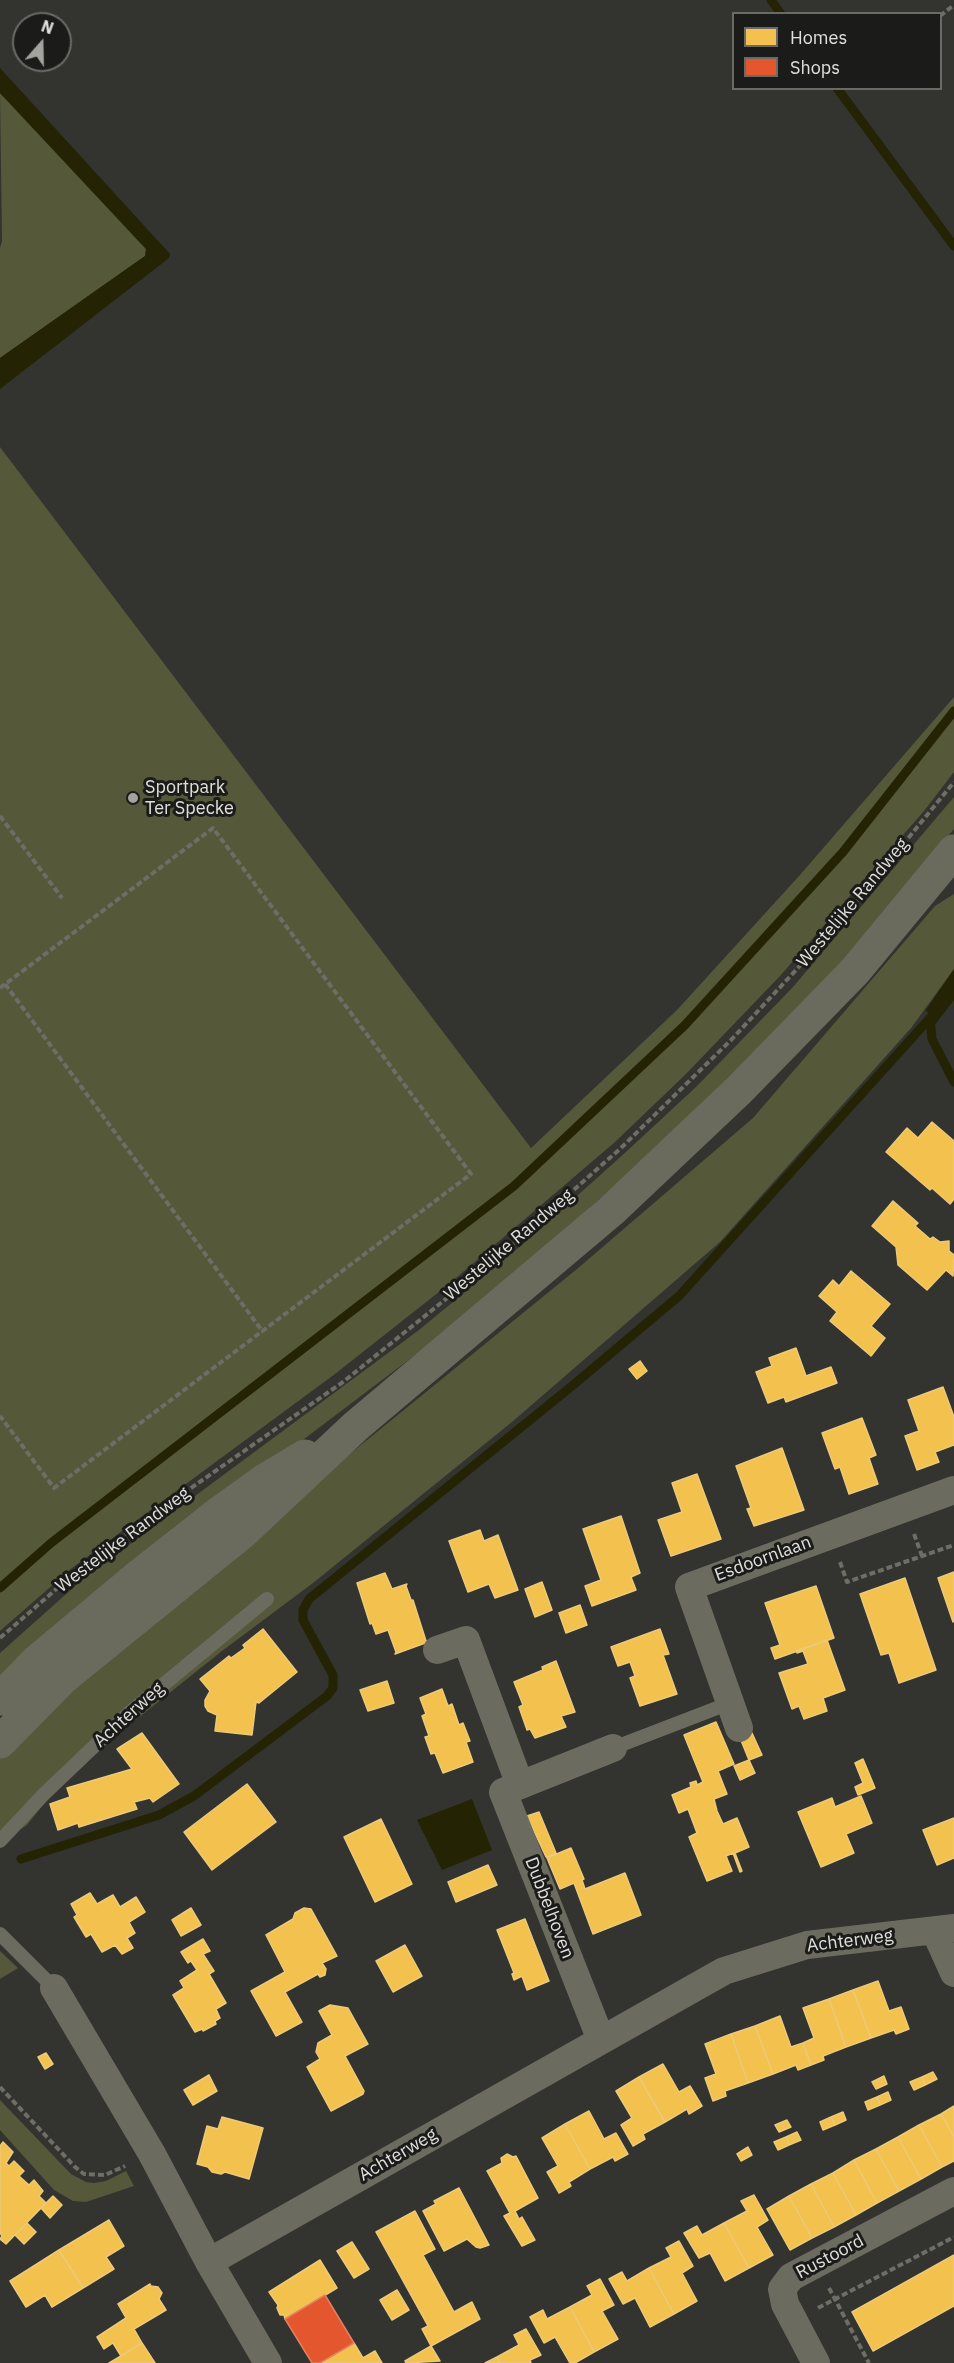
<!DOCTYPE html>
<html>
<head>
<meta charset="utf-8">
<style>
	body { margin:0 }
	#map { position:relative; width:954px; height:2363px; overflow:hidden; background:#33332f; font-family:"IBM Plex Sans",sans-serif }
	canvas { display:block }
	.legend { position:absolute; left:732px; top:12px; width:210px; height:78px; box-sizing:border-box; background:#1b1c19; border:2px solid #6a6a67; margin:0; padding:8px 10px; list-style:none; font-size:18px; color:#e0e0dc }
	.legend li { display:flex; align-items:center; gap:12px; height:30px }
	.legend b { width:30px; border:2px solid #6a6a67 }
	.north { position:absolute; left:12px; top:12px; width:60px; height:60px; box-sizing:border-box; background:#1b1c19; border:2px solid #6a6a67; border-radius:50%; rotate:20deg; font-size:16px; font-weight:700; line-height:24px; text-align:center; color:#e0e0dc }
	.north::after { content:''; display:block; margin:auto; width:21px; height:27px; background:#a3a39f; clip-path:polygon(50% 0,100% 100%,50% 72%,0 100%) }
</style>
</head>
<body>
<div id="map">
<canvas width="954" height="2363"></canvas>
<ul class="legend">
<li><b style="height:16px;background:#f2c14e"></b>Homes</li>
<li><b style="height:16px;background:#e4572e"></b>Shops</li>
</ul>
<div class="north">N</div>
</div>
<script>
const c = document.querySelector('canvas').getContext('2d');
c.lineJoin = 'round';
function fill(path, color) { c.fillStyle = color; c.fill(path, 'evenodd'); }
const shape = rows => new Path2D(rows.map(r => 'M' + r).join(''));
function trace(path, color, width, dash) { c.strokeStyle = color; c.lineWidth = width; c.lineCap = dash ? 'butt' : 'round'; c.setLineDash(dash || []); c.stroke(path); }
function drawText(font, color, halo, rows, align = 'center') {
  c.font = font + ' "IBM Plex Sans",sans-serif'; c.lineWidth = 6; c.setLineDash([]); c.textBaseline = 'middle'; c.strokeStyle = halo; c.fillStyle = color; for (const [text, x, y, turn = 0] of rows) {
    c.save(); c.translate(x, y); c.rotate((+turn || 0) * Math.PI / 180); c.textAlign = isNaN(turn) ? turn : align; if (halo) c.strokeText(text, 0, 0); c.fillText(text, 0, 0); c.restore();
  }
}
const green = shape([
	[0,93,146,249,145,256,0,358,0,248,2,241],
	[0,447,531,1148,677,1010,799,876,954,697,954,772,924,811,780,976,685,1075,615,1142,449,1284,335,1374,72,1568,0,1631],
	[954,797,954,829,855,949,701,1110,468,1315,279,1458,0,1679,0,1653,83,1579,419,1330,529,1239,627,1151,697,1086,793,987],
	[954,894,954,969,911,1028,720,1242,512,1422,313,1583,222,1651,93,1754,62,1781,27,1825,0,1843,0,1749,125,1637,577,1269,753,1118,935,906],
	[0,1951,18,1968,0,1979],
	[0,2100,71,2174,86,2182,94,2183,106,2181,126,2171,134,2186,86,2202,73,2201,54,2190,0,2130]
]);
const water = shape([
	[0,68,170,254,169,258,0,389,0,358,145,256,146,249,0,93],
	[954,969,954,1000,934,1026,926,1010],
	[472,1799,492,1850,442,1870,417,1820]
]);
const homes = shape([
	[932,1122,954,1141,954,1199,950,1204,932,1188,930,1190,886,1152,907,1128,918,1138,932,1122],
	[893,1201,918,1223,915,1226,930,1239,933,1237,940,1242,949,1241,949,1251,954,1255,953,1276,946,1270,927,1290,898,1265,896,1247,872,1226,893,1201],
	[851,1271,890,1304,871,1326,885,1338,871,1356,830,1321,837,1312,819,1296,833,1280,839,1286,851,1271],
	[796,1348,806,1376,831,1367,837,1383,786,1402,784,1397,768,1403,756,1372,772,1366,769,1358,796,1348],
	[640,1361,647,1371,637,1379,629,1369,640,1361],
	[943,1387,954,1417,954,1445,935,1452,939,1462,917,1470,905,1436,919,1431,908,1400,943,1387],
	[862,1418,876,1455,869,1458,878,1484,849,1494,840,1467,835,1469,822,1433,862,1418],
	[782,1448,804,1510,754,1526,747,1509,751,1508,736,1466,782,1448],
	[697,1474,721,1539,671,1556,658,1520,682,1512,672,1483,697,1474],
	[621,1516,640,1573,631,1577,636,1590,592,1606,585,1586,601,1580,583,1529,621,1516],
	[480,1530,484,1541,498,1535,518,1590,495,1598,489,1584,468,1592,449,1541,480,1530],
	[954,1572,954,1621,953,1622,938,1578,954,1572],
	[385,1573,392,1589,407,1584,406,1586,411,1600,413,1600,426,1641,428,1642,395,1654,396,1652,388,1630,376,1634,372,1623,370,1624,357,1583,385,1573],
	[905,1578,936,1670,899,1683,889,1653,881,1655,860,1594,905,1578],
	[542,1582,552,1610,535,1617,525,1589,542,1582],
	[816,1586,834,1638,775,1659,771,1648,780,1645,765,1603,816,1586],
	[580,1605,587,1625,566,1633,559,1613,580,1605],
	[263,1629,297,1672,259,1703,256,1702,252,1735,215,1731,217,1715,208,1711,205,1706,205,1700,210,1691,200,1679,229,1656,231,1658,245,1648,243,1645,263,1629],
	[660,1629,669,1654,663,1655,677,1694,640,1706,630,1678,635,1676,630,1662,618,1666,611,1647,660,1629],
	[827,1640,845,1690,823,1698,827,1711,804,1719,799,1706,792,1709,779,1673,808,1664,803,1651,797,1653,796,1651,827,1640],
	[556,1661,575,1712,561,1716,566,1727,535,1738,530,1729,527,1730,519,1707,523,1705,514,1682,543,1670,542,1667,556,1661],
	[387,1681,394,1703,368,1711,360,1690,387,1681],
	[442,1689,448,1706,452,1704,459,1725,463,1723,470,1741,466,1742,473,1762,443,1773,435,1753,431,1754,425,1737,429,1736,422,1716,426,1714,420,1698,442,1689],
	[716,1722,734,1764,718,1771,727,1794,714,1799,717,1811,723,1824,737,1818,749,1847,735,1853,742,1871,740,1872,733,1853,726,1856,732,1871,707,1881,689,1837,697,1833,688,1809,679,1813,672,1795,691,1787,690,1783,696,1781,697,1785,703,1782,684,1735,716,1722],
	[142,1733,179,1784,153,1802,150,1798,134,1802,137,1809,79,1827,78,1823,58,1830,50,1804,70,1797,67,1788,132,1769,117,1749,142,1733],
	[752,1733,762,1755,749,1760,740,1738,752,1733],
	[863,1759,875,1788,858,1795,855,1787,863,1783,855,1763,863,1759],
	[749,1760,755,1773,740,1780,734,1766,749,1760],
	[247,1784,276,1822,212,1870,184,1832,247,1784],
	[861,1796,872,1823,846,1834,854,1853,821,1867,798,1812,832,1798,835,1807,861,1796],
	[539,1812,556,1853,546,1857,527,1816,539,1812],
	[954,1818,954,1858,937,1865,923,1830,954,1818],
	[381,1819,412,1884,375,1902,344,1837,381,1819],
	[571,1848,584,1879,582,1880,585,1889,625,1873,641,1915,593,1934,574,1883,560,1889,547,1858,571,1848],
	[488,1865,497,1885,456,1902,448,1882,488,1865],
	[90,1893,97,1904,113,1895,120,1907,136,1897,145,1912,129,1922,135,1933,127,1938,133,1948,122,1954,115,1945,102,1952,91,1934,86,1937,74,1917,77,1915,71,1904,90,1893],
	[191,1908,201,1925,181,1936,172,1920,191,1908],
	[304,1908,311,1909,337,1956,322,1963,326,1969,325,1975,320,1977,318,1974,285,1992,302,2022,276,2036,251,1991,285,1972,266,1935,293,1919,295,1913,304,1908],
	[525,1919,549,1981,527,1990,522,1976,514,1980,512,1974,514,1973,497,1930,525,1919],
	[203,1939,210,1951,203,1954,214,1971,209,1974,226,2003,216,2009,220,2018,215,2021,216,2024,203,2031,202,2029,195,2032,173,1995,184,1988,180,1981,197,1970,191,1961,188,1963,181,1952,203,1939],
	[405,1945,422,1976,393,1992,376,1961,405,1945],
	[878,1981,889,2011,901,2007,909,2029,896,2034,894,2030,871,2038,853,1990,878,1981],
	[853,1990,871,2038,846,2047,829,1999,853,1990],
	[829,1999,846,2047,823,2056,824,2060,811,2065,803,2043,814,2038,803,2008,829,1999],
	[330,2005,348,2008,368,2044,345,2056,364,2091,363,2094,331,2111,307,2067,320,2059,316,2052,318,2043,332,2035,319,2011,330,2005],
	[780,2016,791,2047,803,2043,811,2065,798,2070,796,2065,773,2074,755,2026,780,2016],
	[755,2026,773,2074,748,2083,731,2034,755,2026],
	[731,2034,748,2083,725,2091,726,2096,713,2101,705,2078,716,2074,705,2044,731,2034],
	[46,2053,53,2064,45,2069,38,2057,46,2053],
	[663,2064,679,2092,690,2086,702,2106,689,2114,687,2109,665,2122,639,2077,663,2064],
	[933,2072,937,2079,925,2085,922,2077,933,2072],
	[209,2075,217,2091,193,2105,184,2090,209,2075],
	[884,2076,887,2084,876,2089,872,2082,884,2076],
	[639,2077,665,2122,643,2134,645,2139,633,2146,621,2125,632,2118,616,2091,639,2077],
	[922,2077,925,2085,914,2090,910,2082,922,2077],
	[888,2092,891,2100,880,2105,877,2097,888,2092],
	[877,2097,880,2105,868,2110,865,2102,877,2097],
	[954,2106,954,2137,941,2114,954,2106],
	[589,2111,604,2139,616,2133,628,2154,615,2161,613,2157,590,2169,565,2124,589,2111],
	[843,2112,846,2120,835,2125,831,2117,843,2112],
	[941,2114,954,2137,954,2161,942,2167,919,2125,941,2114],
	[222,2117,263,2128,249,2179,225,2172,221,2174,212,2172,208,2167,197,2164,207,2126,218,2129,222,2117],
	[831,2117,835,2125,823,2130,820,2122,831,2117],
	[787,2120,791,2127,779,2132,775,2125,787,2120],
	[565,2124,590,2169,569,2182,571,2186,559,2193,547,2172,558,2166,542,2138,565,2124],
	[919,2125,942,2167,921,2179,898,2137,919,2125],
	[797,2132,801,2140,789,2145,786,2137,797,2132],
	[786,2137,789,2145,778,2150,774,2142,786,2137],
	[898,2137,921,2179,899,2191,876,2149,898,2137],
	[3,2142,13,2152,6,2163,9,2166,14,2161,24,2171,19,2176,29,2185,34,2180,43,2191,39,2196,46,2203,6,2244,0,2239,2,2236,0,2233,0,2146,3,2142],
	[748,2147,752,2155,741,2161,737,2154,748,2147],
	[876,2149,899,2191,877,2203,854,2160,876,2149],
	[507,2154,513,2157,516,2156,538,2198,515,2211,519,2219,522,2217,535,2240,522,2246,504,2216,510,2213,487,2171,502,2163,501,2158,507,2154],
	[854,2160,877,2203,856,2215,833,2173,854,2160],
	[833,2173,856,2215,834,2227,811,2184,833,2173],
	[811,2184,834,2227,812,2238,789,2196,811,2184],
	[459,2188,489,2245,480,2248,476,2247,467,2239,444,2251,423,2211,436,2204,434,2201,459,2188],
	[754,2195,768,2220,757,2227,773,2255,749,2268,724,2223,747,2211,741,2201,754,2195],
	[53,2196,62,2205,50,2218,41,2208,53,2196],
	[789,2196,812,2238,790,2250,767,2209,789,2196],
	[415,2211,435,2249,423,2255,454,2312,472,2302,480,2319,431,2346,422,2329,428,2326,376,2232,415,2211],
	[109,2220,124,2246,106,2257,114,2269,83,2288,59,2250,109,2220],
	[27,2223,36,2232,24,2244,15,2235,27,2223],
	[724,2223,749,2268,725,2281,710,2253,699,2258,684,2233,697,2226,702,2235,724,2223],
	[679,2241,693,2266,682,2273,697,2301,674,2314,649,2268,671,2257,666,2248,679,2241],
	[352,2242,369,2269,354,2278,337,2251,352,2242],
	[59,2250,83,2288,52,2307,45,2295,26,2307,10,2281,59,2250],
	[954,2255,954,2306,873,2351,852,2312,954,2255],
	[320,2260,337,2288,285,2319,284,2315,280,2315,277,2308,278,2305,269,2292,320,2260],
	[649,2268,674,2314,650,2327,635,2298,623,2304,609,2279,622,2272,627,2281,649,2268],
	[600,2279,614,2305,602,2311,618,2339,594,2352,570,2307,592,2295,587,2286,600,2279],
	[150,2284,151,2286,158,2287,162,2293,159,2299,166,2310,134,2329,142,2343,121,2356,113,2343,104,2349,97,2337,126,2318,118,2304,150,2284],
	[397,2290,409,2310,392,2320,380,2300,397,2290],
	[570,2307,594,2352,575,2363,570,2363,555,2337,544,2343,530,2317,543,2310,547,2319,570,2307],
	[526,2329,541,2355,530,2360,531,2363,500,2363,497,2357,519,2345,514,2335,526,2329],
	[142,2343,155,2363,109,2363,121,2356,142,2343],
	[354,2343,363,2358,375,2351,382,2363,320,2363,354,2343],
	[431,2346,440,2361,406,2363,405,2361,431,2346],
	[497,2357,500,2363,485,2363,497,2357]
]);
const shops = shape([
	[325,2295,354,2343,320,2363,312,2363,285,2319,325,2295]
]);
const stream = shape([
	[771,0,781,14],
	[837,88,954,246],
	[930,1018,932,1039,954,1082],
	[0,1588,51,1543,514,1186,685,1025,843,852,954,711],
	[21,1859,159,1815,194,1796,327,1696,333,1688,333,1675,303,1620,303,1610,309,1599,572,1386,679,1296,930,1018]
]);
const path = shape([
	[940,16,954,5],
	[0,816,62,898],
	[5,984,263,1332],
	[0,988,213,828,471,1174,54,1488,0,1416],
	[914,1534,922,1556],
	[840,1562,847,1582,954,1545],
	[0,1638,76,1572,138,1525,343,1382,498,1257,621,1148,732,1039,835,928,954,782],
	[0,2087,75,2167,84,2174,105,2175,125,2166],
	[829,2288,869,2363],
	[818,2308,954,2237]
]);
const lane = shape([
	[613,1748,730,1703],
	[0,1841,43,1795,129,1713,267,1599],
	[0,1934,54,1988]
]);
const street = shape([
	[437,1650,466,1640,520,1785],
	[739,1728,689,1587,954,1490],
	[935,1931,954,1973],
	[54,1988,152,2154,209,2262,268,2363],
	[601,2040,503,1792,613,1748],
	[209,2262,724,1971,807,1945,954,1928],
	[816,2363,785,2304,782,2289,791,2277,954,2191]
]);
const primary = shape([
	[0,1699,37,1661,140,1575,219,1513,265,1480,305,1456],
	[0,1742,63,1678,243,1532,356,1426,611,1211,739,1090,855,971,954,851]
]);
const markers = [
	[133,798,6,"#a3a39f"]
];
const poiNames = [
	["Sportpark",145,788],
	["Ter Specke",145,809]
];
const streetNames = [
	["Westelijke Randweg",853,903,-50],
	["Westelijke Randweg",509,1245,-40],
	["Westelijke Randweg",123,1540,-37],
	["Esdoornlaan",763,1559,-20],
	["Achterweg",129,1715,-42],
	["Dubbelhoven",549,1908,69],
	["Achterweg",850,1941,-7],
	["Achterweg",398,2155,-30],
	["Rustoord",830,2257,-28]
];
fill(green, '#56583a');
fill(water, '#242404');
fill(homes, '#f2c14e');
trace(homes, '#edca79', 1.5);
fill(shops, '#e4572e');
trace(shops, '#e38062', 1.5);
trace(stream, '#242404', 9);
trace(path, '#6e6e66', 4, [6, 3]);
trace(lane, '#6b6b5f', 14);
trace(street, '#6b6b5f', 28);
trace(primary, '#6a6b5d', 33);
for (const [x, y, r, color] of markers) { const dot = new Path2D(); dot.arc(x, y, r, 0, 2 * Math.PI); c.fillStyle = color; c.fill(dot); trace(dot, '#1b1c19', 2); }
drawText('18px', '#e0e0dc', '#1b1c19', poiNames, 'left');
drawText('18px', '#e0e0dc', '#1b1c19', streetNames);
</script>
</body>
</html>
